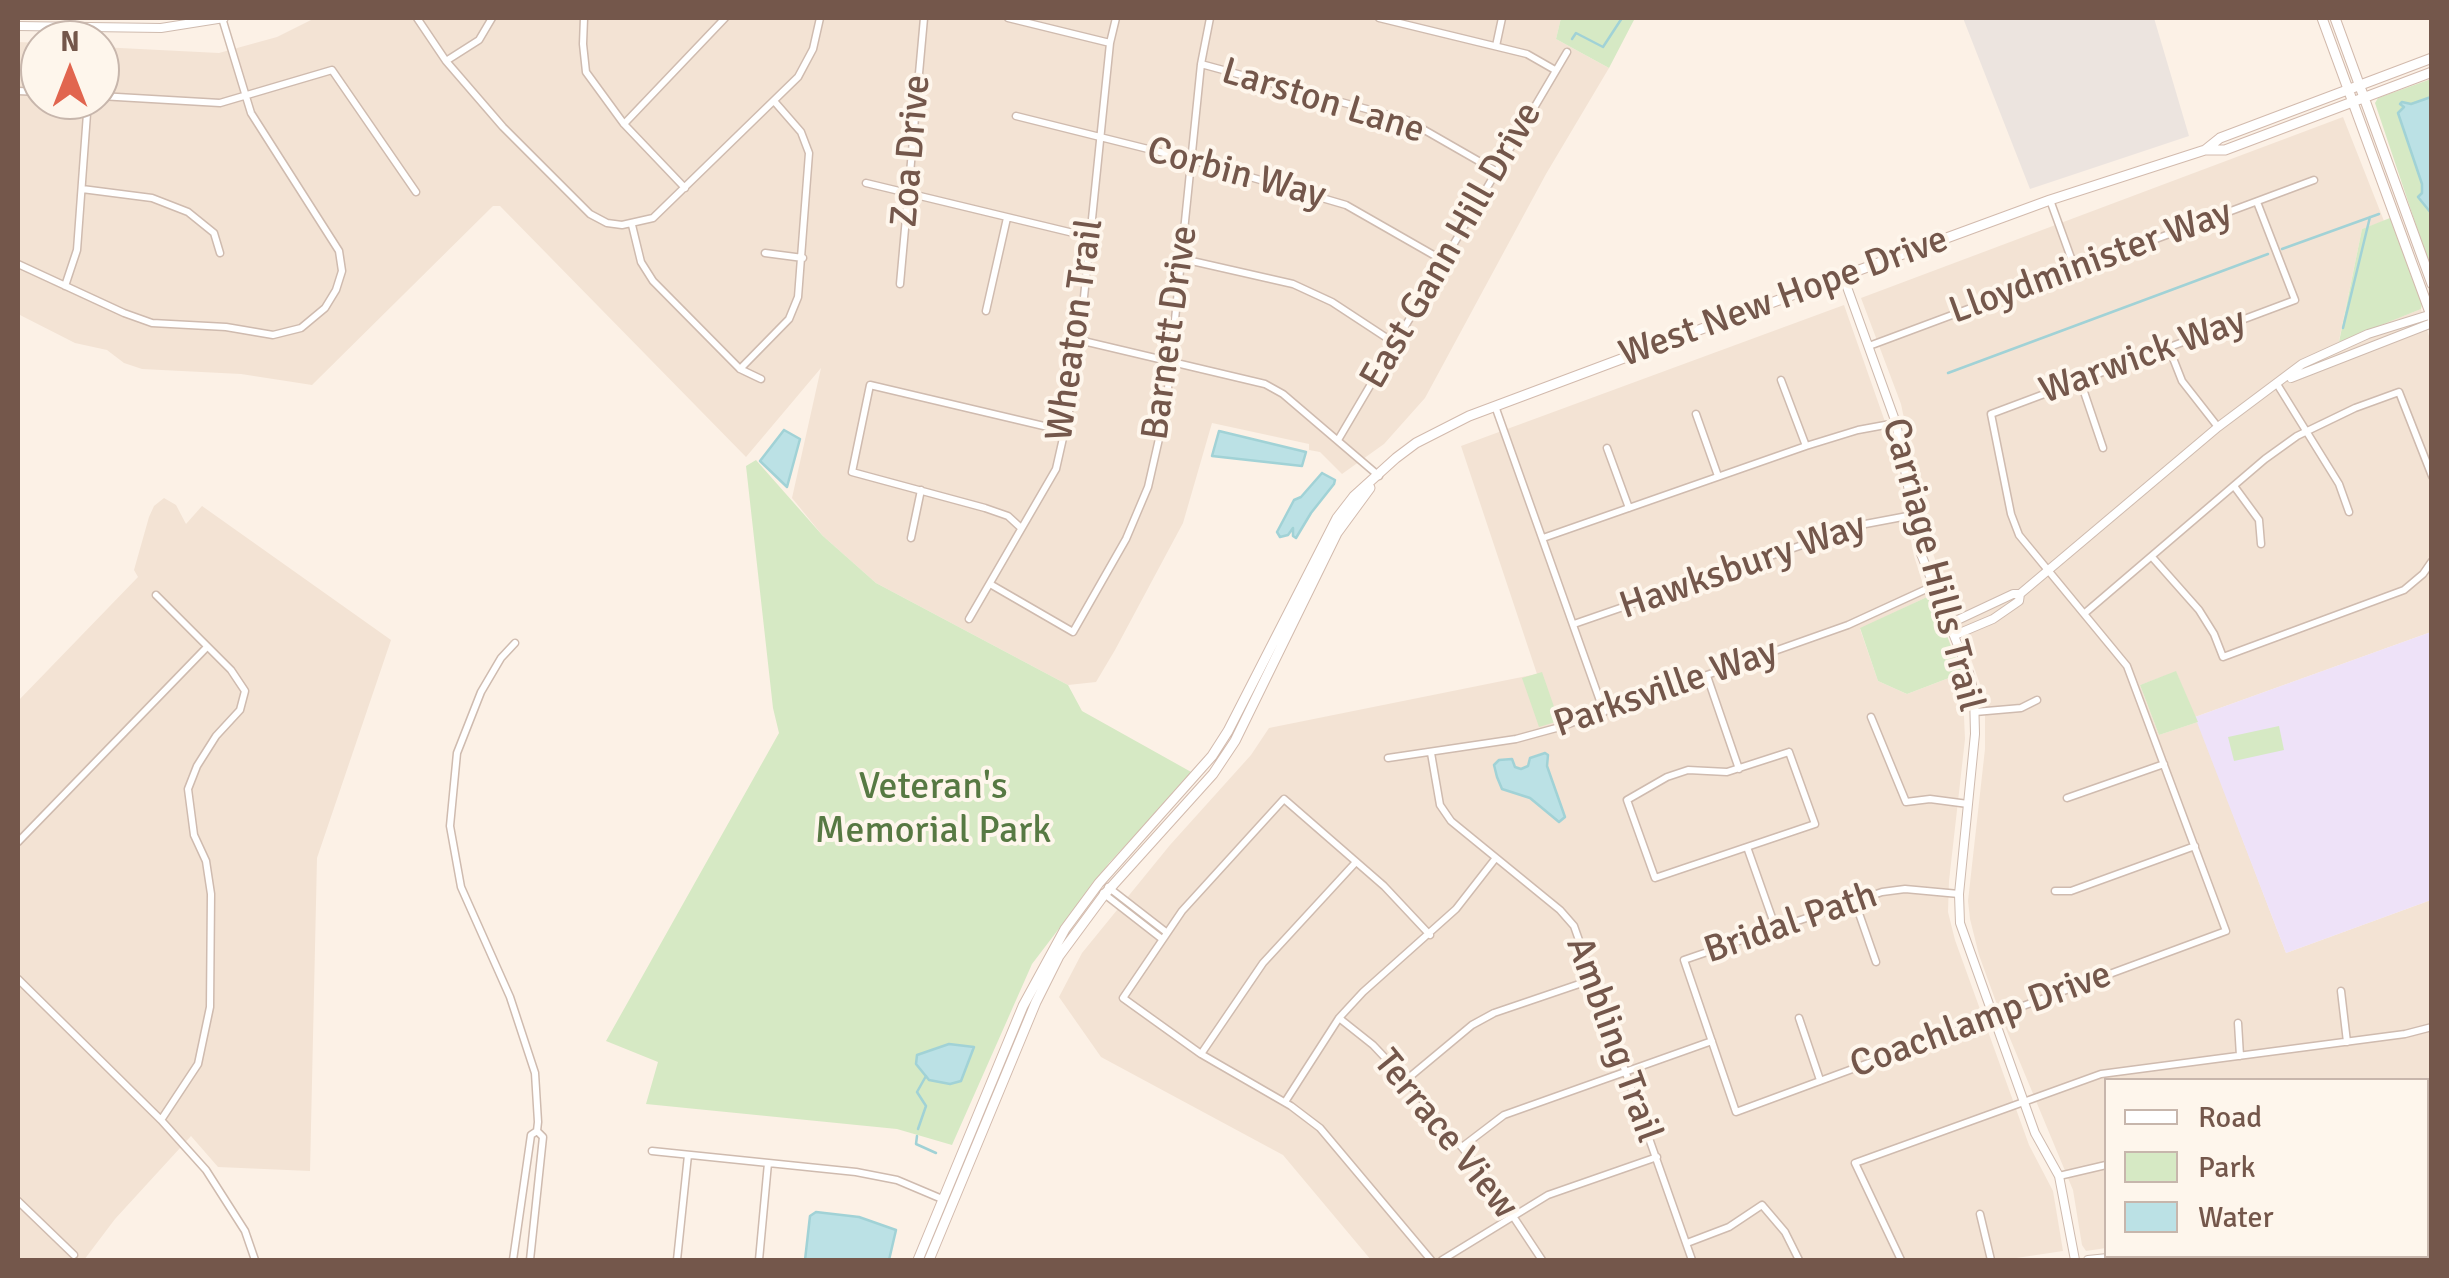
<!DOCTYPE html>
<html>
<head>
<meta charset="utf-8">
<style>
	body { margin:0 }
	#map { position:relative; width:2449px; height:1278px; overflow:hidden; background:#fcf1e6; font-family:Signika,sans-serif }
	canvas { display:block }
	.frame { position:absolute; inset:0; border:20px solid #74574b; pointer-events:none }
	.legend { position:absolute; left:2104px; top:1078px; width:325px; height:180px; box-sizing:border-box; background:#fef6ec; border:2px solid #c7b6ac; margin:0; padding:12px 18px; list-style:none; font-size:30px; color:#74574b }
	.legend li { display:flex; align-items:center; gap:20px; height:50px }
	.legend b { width:50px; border:2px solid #c7b6ac }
	.north { position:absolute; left:20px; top:20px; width:100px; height:100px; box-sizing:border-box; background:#fef6ec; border:2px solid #c7b6ac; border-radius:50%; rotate:0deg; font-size:28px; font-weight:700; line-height:40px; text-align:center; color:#74574b }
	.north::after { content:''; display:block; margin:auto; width:35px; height:45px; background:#e1654f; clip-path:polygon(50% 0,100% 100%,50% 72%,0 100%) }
</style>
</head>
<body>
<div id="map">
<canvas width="2449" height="1278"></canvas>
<div class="frame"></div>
<ul class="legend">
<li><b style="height:12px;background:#fff"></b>Road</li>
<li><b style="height:28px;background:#d6e9c4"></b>Park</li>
<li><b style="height:28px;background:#bbe1e5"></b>Water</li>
</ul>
<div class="north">N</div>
</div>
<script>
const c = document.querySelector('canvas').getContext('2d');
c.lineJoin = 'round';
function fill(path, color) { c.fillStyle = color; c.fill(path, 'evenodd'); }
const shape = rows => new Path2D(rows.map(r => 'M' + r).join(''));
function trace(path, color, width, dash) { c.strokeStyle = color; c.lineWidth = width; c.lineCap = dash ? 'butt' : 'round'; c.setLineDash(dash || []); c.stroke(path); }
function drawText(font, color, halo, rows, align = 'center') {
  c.font = font + ' Signika,sans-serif'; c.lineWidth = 8; c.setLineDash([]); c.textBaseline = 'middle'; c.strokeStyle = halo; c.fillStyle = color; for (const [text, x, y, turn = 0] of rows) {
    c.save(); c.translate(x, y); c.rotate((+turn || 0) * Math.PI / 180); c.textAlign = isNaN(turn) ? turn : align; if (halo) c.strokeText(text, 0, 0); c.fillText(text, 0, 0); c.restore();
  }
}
const residential = shape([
	[315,18,1561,18,1556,39,1609,68,1546,174,1425,398,1384,444,1342,474,1320,452,1309,450,1309,444,1212,423,1183,523,1115,650,1096,682,1068,685,876,583,823,536,792,498,821,368,746,457,500,206,493,206,312,385,241,374,142,369,124,363,107,350,75,343,18,314,18,42,40,43,40,100,100,100,100,47,219,53,277,37],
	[2343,117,2384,221,2362,229,2339,341,2421,309,2431,343,2431,632,2195,717,2176,672,2140,685,2159,735,2198,722,2286,953,2431,900,2431,1206,2427,1207,2426,1080,2106,1080,2106,1248,2086,1251,2082,1245,2073,1190,2004,1024,1979,955,1970,919,1968,901,1985,749,1985,698,1931,548,1901,404,1861,298],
	[1844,305,1890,436,1914,556,1927,597,1860,629,1878,681,1907,694,1962,673,1965,739,1949,881,1948,912,1955,940,2029,1145,2053,1191,2063,1251,2003,1260,1371,1260,1283,1155,1101,1057,1059,997,1082,953,1170,845,1251,755,1269,728,1537,674,1461,446],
	[164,498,176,505,186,524,202,506,391,640,317,858,310,1171,218,1167,191,1136,115,1219,84,1260,18,1260,18,701,138,577,134,570,149,517,154,506],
	[2431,1224,2431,1260,2180,1260,2218,1256,2426,1256,2427,1225]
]);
const industrial = shape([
	[1963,18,2154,18,2189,136,2030,189]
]);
const education = shape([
	[2431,632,2431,900,2286,953,2195,717]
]);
const green = shape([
	[1561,18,1635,18,1609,68,1556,39],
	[2431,79,2431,261,2428,261,2375,103,2378,98],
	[2390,218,2422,304,2421,309,2339,342,2362,229],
	[756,460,823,536,876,583,1068,685,1082,711,1193,773,1109,863,1032,964,952,1145,897,1129,646,1104,658,1062,606,1041,779,733,773,708,746,466],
	[1927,597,1932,599,1962,673,1907,694,1878,681,1860,628],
	[2176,671,2198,722,2159,735,2140,685],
	[1542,672,1559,721,1539,727,1522,678],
	[2279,726,2284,750,2234,761,2228,737]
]);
const water = shape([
	[2431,97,2432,97,2431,213,2418,197,2422,193,2422,184,2398,113,2404,107,2400,104,2402,102,2411,104,2431,97],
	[784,430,800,439,787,487,760,461,784,430],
	[1219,431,1306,452,1302,466,1212,456,1219,431],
	[1322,473,1335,480,1334,484,1311,513,1296,538,1293,536,1293,528,1288,535,1280,537,1277,532,1294,500,1301,497,1322,473],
	[1545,753,1548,755,1547,766,1565,817,1559,822,1530,798,1502,789,1497,777,1494,765,1499,760,1512,759,1515,767,1521,769,1528,766,1530,758,1545,753],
	[949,1044,974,1047,961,1081,950,1084,929,1080,916,1064,917,1055,949,1044],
	[816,1212,859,1217,896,1230,889,1260,805,1260,810,1216,816,1212]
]);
const stream = shape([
	[1572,39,1576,33,1603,47,1622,18],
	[2282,249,2379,214],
	[2343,328,2370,217],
	[1948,373,2268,254],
	[918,1129,926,1106,917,1092,926,1076],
	[917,1136,916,1144,936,1153]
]);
const minor = shape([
	[417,18,446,61,503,127,590,214,607,223,622,225,653,218,798,77,813,49,820,18],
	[584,18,583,44,586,72,624,124,685,188],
	[1008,18,1110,43],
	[1379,18,1527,54,1555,70],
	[1496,46,1502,18],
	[446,61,479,40,492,18],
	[1201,64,1407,120,1496,171],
	[18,91,40,92],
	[100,96,220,103,332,70,416,192],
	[1016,116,1192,160,1346,205,1444,261],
	[624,124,725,18],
	[866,183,1090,237],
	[82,189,152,198,188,212,214,233,220,253],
	[2050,200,2075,269],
	[632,225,641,262,653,281,740,369,761,379],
	[765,253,803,258],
	[1183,259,1293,284,1332,302,1396,344],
	[18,264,124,313,152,323,226,327,273,335,301,328,325,308,336,290,342,271,339,251,251,113,222,18],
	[900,284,924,18],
	[65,286,77,250,88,100],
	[986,311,1007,218],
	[1079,340,1265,384,1283,394,1379,476],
	[1869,346,2314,180],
	[2169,348,2182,381,2218,427],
	[740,369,789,319,798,297,809,153,801,132,774,101],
	[1781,380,1806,446],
	[2080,380,2103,448],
	[2277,384,2339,484,2349,512],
	[1495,406,1604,712],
	[1696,414,1718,476],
	[1338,440,1567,52],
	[1607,448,1629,508],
	[2234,486,2259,520,2261,544],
	[1021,528,1008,516,985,508,852,472,870,385,1065,431],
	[911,538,921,490],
	[1543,538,1806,446,1858,430,1896,423],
	[2152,557,2199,610,2214,634,2223,657,2404,590,2423,574,2432,561],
	[990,584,1073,632,1126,539,1148,487,1166,408,1201,64,1210,18],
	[156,595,231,670,245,691,240,710,216,736,197,766,188,789,194,835,206,861,211,894,210,1007,198,1064,161,1120],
	[2085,613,2265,459,2297,436,2355,408,2399,392,2432,476],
	[969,619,1056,469,1075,385,1110,43,1116,18],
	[1574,624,1860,525,1913,515],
	[1707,676,1739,769],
	[1975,712,2021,708,2037,700],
	[1871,717,1906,802,1930,799,1968,804],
	[1789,752,1815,824,1655,878,1627,800,1667,777,1688,770,1727,772,1789,752],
	[1431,753,1440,805,1451,821,1560,910,1574,926,1692,1260],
	[1388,758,1516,739,1560,727,1848,625,1933,586],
	[2067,798,2164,764],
	[18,842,206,648],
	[1747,847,1776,929],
	[1108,887,1166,932],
	[2055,891,2071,891,2195,846],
	[1103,893,1162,939],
	[1959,894,1905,889,1882,892,1684,960,1736,1112,2226,931,2127,666,2019,535,2011,514,1991,414,2295,300,2257,202],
	[1855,902,1876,962],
	[1430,935,1384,886,1284,799,1182,911,1123,998,1201,1054,1291,1106,1320,1128,1431,1260],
	[18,979,161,1120,206,1170,245,1231,255,1260],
	[2341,991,2347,1042],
	[1339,1018,1373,1045,1406,1080,1489,1180,1542,1260],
	[1799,1018,1820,1080],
	[2238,1023,2240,1056],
	[1201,1054,1263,963,1356,862],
	[1406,1080,1472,1025,1494,1013,1594,979],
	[1285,1102,1339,1018,1363,992,1456,909,1495,859],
	[2426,1123,2432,1122],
	[1462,1147,1504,1115,1712,1041],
	[652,1151,856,1172,897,1180,942,1199],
	[2059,1176,2106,1165],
	[18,1201,74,1255],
	[1980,1214,1991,1260],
	[1687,1243,1729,1227,1762,1205,1785,1232,1799,1260],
	[2413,1256,2414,1260],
	[513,1260,531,1135,537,1131,538,1122,535,1073,510,997,461,887,450,826,457,753,481,692,501,658,515,643],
	[530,1260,543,1137,537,1131],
	[677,1260,688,1155],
	[759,1260,768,1163],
	[1442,1260,1548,1195,1657,1157],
	[1901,1260,1855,1163,2101,1074,2405,1034,2432,1027]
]);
const tertiary = shape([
	[18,26,161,28,224,18],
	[1843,276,1896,423,1921,554,1969,673,1974,694,1975,734,1959,894,1960,923,2035,1133,2059,1176,2075,1260],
	[2291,378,2432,323],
	[1949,624,2013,594,2020,594],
	[1955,635,1993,619,2019,601,2020,594,2218,427,2302,364,2368,334,2432,314],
	[2426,1217,2432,1217],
	[2088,1260,2127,1256]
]);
const secondary = shape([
	[2322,18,2432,318],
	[2335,18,2432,284],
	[2205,150,2220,138,2432,58],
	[918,1260,1023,1006,1065,929,1099,883,1212,756,1228,731,1337,518,1354,496,1396,458,1416,443,1469,416,1843,276,2050,200,2205,150,2225,150,2432,72],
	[929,1260,1036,1002,1059,956,1104,895,1213,774,1235,741,1337,533,1370,488]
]);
const streetNames = [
	["Larston Lane",1323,102,17],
	["Zoa Drive",912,151,-85],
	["Corbin Way",1236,174,15],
	["East Gann Hill Drive",1452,246,-60],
	["Lloydminister Way",2091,263,-20],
	["West New Hope Drive",1784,298,-20],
	["Wheaton Trail",1076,330,-82],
	["Barnett Drive",1171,333,-82],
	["Warwick Way",2143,357,-20],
	["Carriage Hills Trail",1932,565,75],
	["Hawksbury Way",1743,567,-19],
	["Parksville Way",1666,689,-19],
	["Bridal Path",1791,924,-19],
	["Coachlamp Drive",1981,1021,-20],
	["Ambling Trail",1613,1040,70],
	["Terrace View",1445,1135,51]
];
const parkNames = [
	["Veteran's",933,788],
	["Memorial Park",933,832]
];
fill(residential, '#f3e3d4');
fill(industrial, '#ece4df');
fill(education, '#eee2f8');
fill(green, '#d6e9c4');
fill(water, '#bbe1e5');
trace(water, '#a1d2d6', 2.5);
trace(stream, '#a1d2d6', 2.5);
trace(minor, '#cfbbaf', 9);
trace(tertiary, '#cfbbaf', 10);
trace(secondary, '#d2baad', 11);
trace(minor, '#fff', 6);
trace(tertiary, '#fff', 8);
trace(secondary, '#fff', 9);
drawText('38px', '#74574b', '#fef6ec', streetNames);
drawText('38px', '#577943', '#fef6ec', parkNames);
</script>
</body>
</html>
